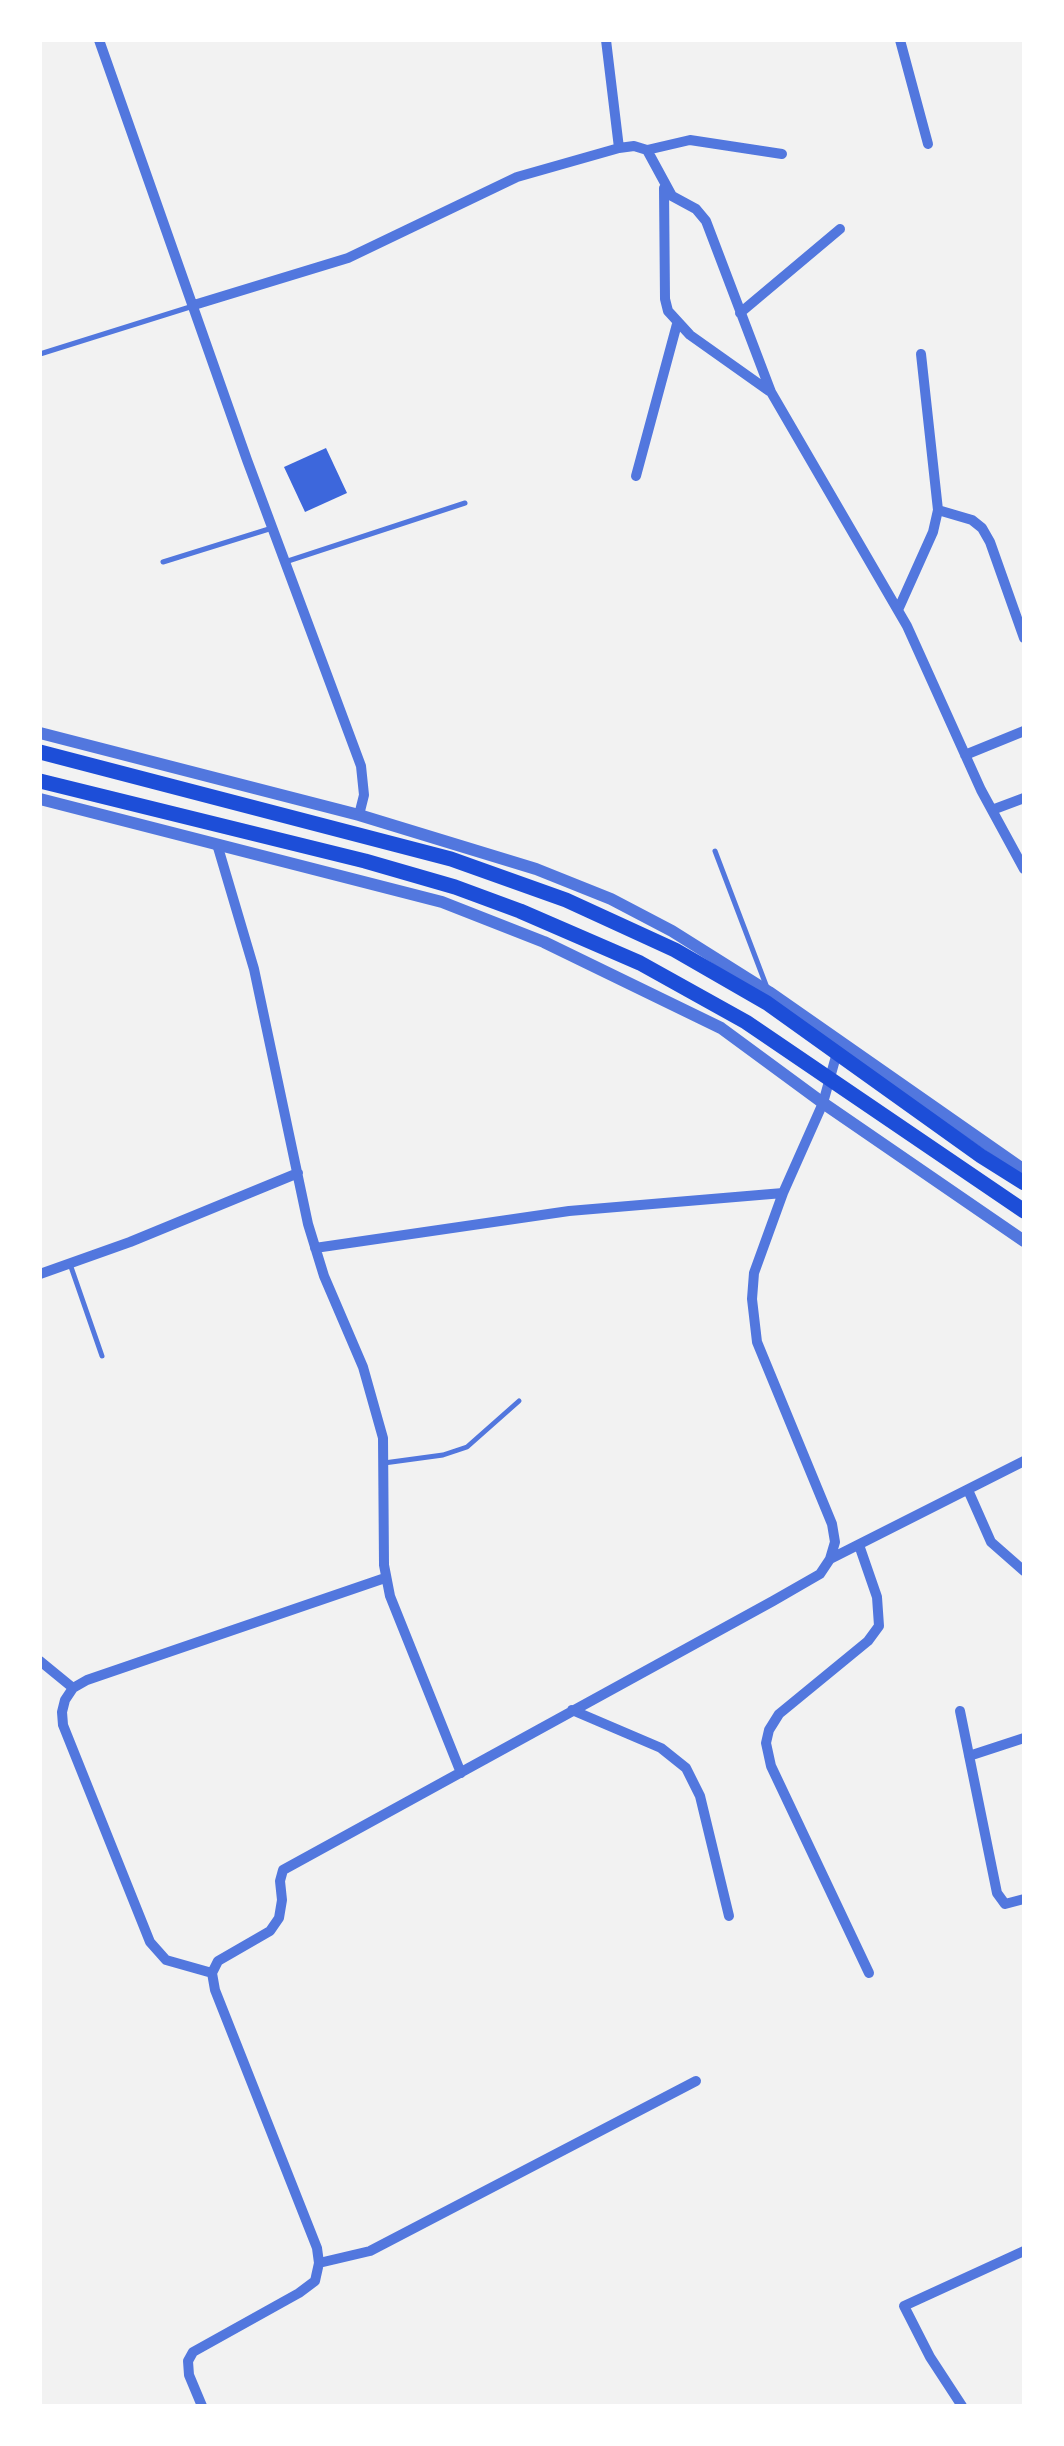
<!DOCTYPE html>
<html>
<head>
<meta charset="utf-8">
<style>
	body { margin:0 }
	#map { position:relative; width:1064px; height:2446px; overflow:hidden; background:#f2f2f2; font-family:Quicksand,sans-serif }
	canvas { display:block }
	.frame { position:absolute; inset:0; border:42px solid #fff; pointer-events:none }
</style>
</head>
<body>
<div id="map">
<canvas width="1064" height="2446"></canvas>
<div class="frame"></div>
</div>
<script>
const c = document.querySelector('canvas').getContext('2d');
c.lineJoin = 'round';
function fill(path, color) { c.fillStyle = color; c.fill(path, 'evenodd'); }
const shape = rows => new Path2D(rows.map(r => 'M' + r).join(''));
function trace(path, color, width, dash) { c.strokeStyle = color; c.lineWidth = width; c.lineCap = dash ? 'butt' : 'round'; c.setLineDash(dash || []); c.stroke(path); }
const building = shape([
	[326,448,347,493,305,512,284,467]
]);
const service = shape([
	[40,354,190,307],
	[163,562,269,529],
	[285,562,465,503],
	[715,851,766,985],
	[70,1264,102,1356],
	[384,1463,443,1455,467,1447,519,1401]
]);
const minor = shape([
	[99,40,247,460,361,766,364,795,359,815],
	[606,40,619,148],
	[900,40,928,144],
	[647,150,690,140,782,154],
	[664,188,665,299,668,311,690,335,769,391],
	[194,305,348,258,517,177,619,148,634,146,647,150,672,196,696,209,706,221,771,392,907,626,981,790,1024,869],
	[740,313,840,229],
	[636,476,677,324],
	[938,510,972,520,982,528,990,542,1024,638],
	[898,610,933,532,938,510,921,354],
	[965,755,1024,731],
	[992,810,1024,798],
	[217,844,254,969,308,1224,324,1276,363,1367,383,1438,384,1565,390,1596,461,1773],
	[315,1248,569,1211,783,1193],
	[40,1274,130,1242,298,1173],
	[968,1490,991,1542,1024,1571],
	[859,1545,877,1597,879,1626,868,1641,779,1714,769,1730,766,1743,771,1766,869,1973],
	[830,1559,1024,1461],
	[40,1661,73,1688],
	[572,1710,661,1748,686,1768,700,1796,729,1916],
	[960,1711,997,1893,1005,1904,1024,1899],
	[969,1756,1024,1738],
	[212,1973,166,1960,150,1942,63,1725,62,1712,65,1700,73,1688,87,1680,385,1578],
	[319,2263,370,2251,696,2081],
	[202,2406,189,2375,188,2361,193,2352,299,2293,315,2281,319,2263,317,2248,215,1990,212,1973,218,1961,270,1931,279,1918,282,1900,280,1881,283,1870,773,1601,820,1574,830,1559,835,1542,832,1524,757,1342,752,1299,754,1273,783,1193,823,1103,838,1049],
	[962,2406,930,2357,904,2306,1024,2251]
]);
const tertiary = shape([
	[40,733,359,815,536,869,611,899,672,931,769,992,1024,1170],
	[40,799,442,902,544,942,721,1028,823,1103,1024,1241]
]);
const trunk = shape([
	[40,752,451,859,566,900,675,950,767,1003,981,1156,1024,1183],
	[40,781,365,861,455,887,520,911,640,963,746,1022,1024,1211]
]);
fill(building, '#3d67dc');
trace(service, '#5277de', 5);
trace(minor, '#5277de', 10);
trace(tertiary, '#5277de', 12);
trace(trunk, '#1d4ed8', 15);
</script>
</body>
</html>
